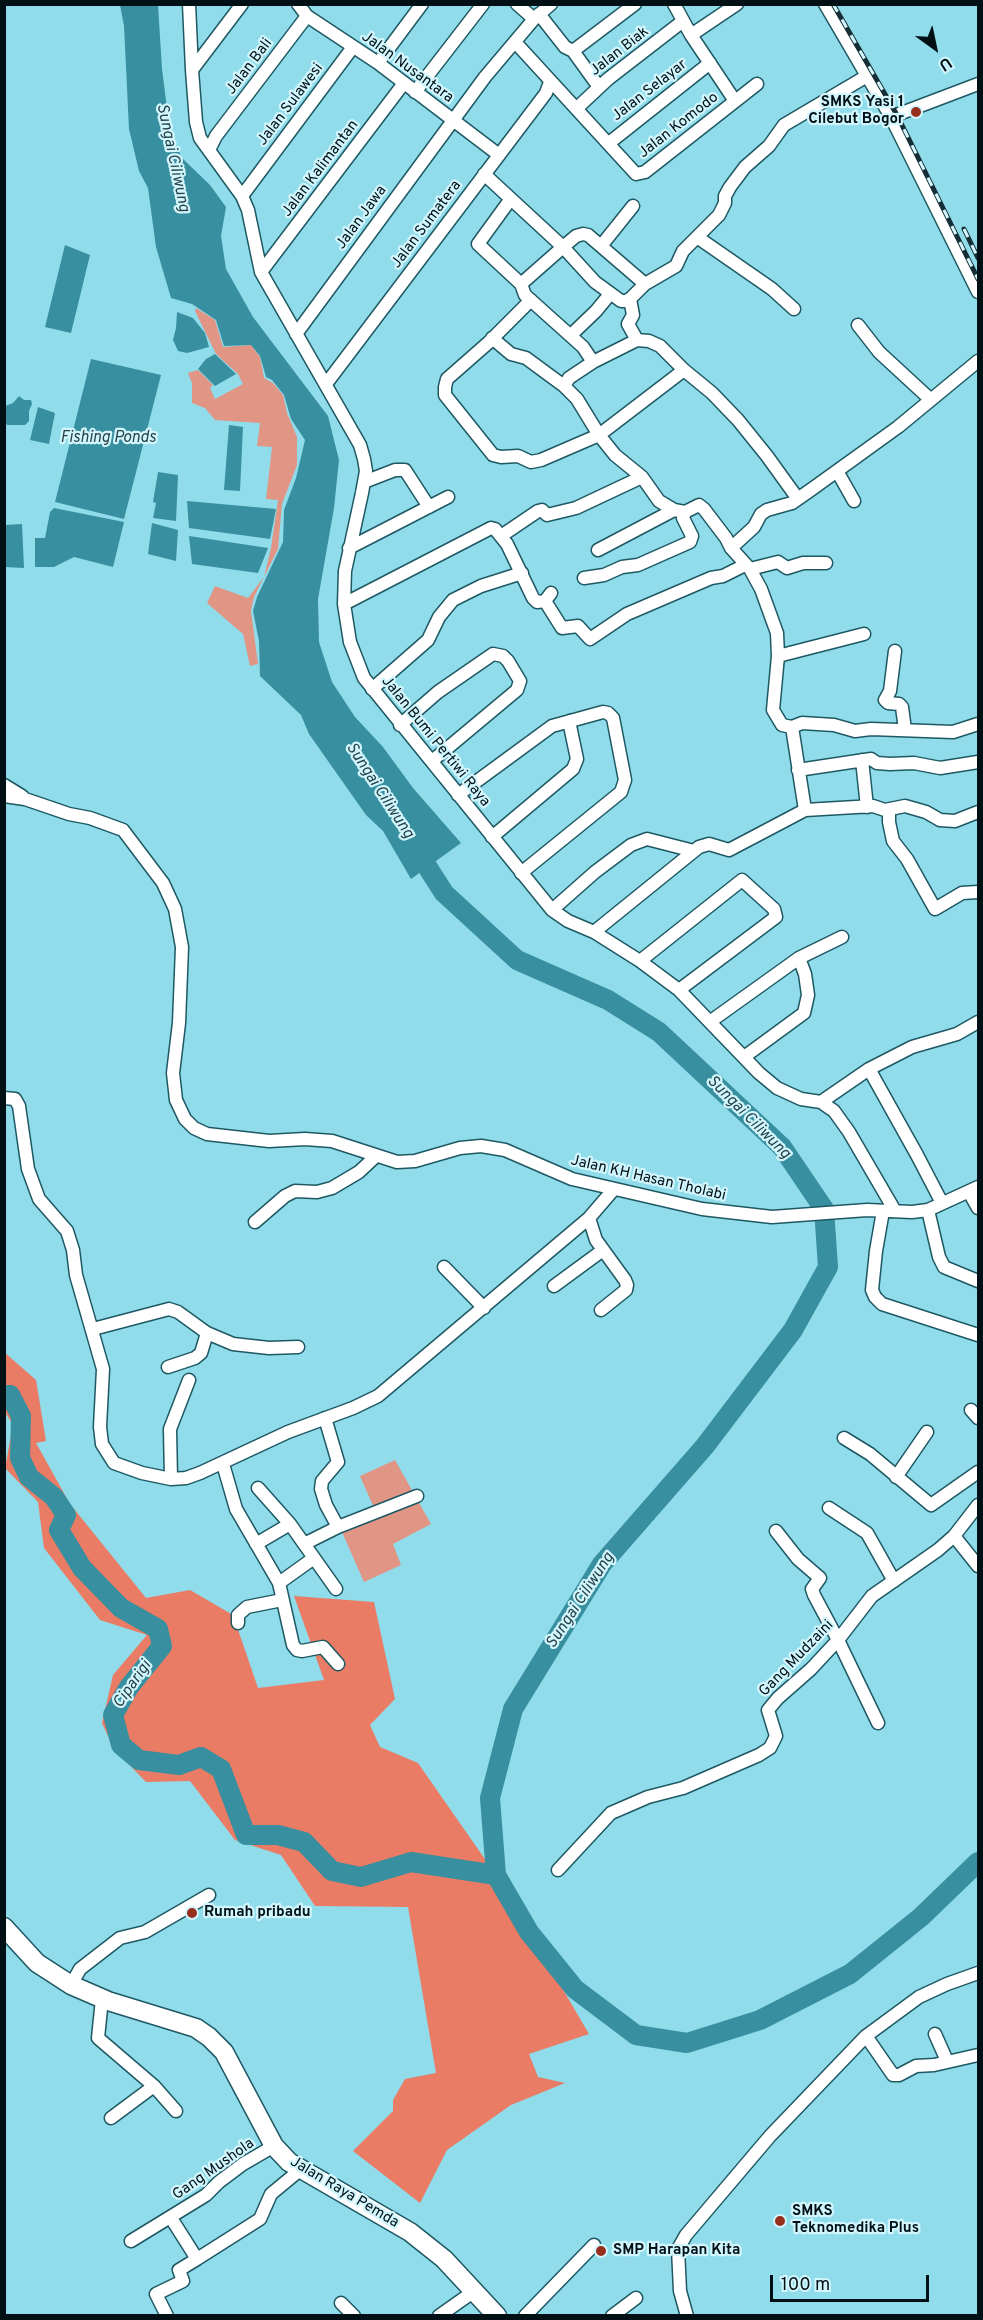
<!DOCTYPE html>
<html>
<head>
<meta charset="utf-8">
<style>
	body { margin:0 }
	#map { position:relative; width:983px; height:2320px; overflow:hidden; background:#91dceb; font-family:Overpass,sans-serif }
	canvas { display:block }
	.frame { position:absolute; inset:0; border:6px solid #001015; pointer-events:none }
	.north { position:absolute; left:905px; top:18px; width:60px; height:60px; -webkit-text-stroke:4px #d2f6fe; paint-order:stroke; rotate:147deg; font-size:16px; font-weight:700; line-height:24px; text-align:center; color:#001015 }
	.north::after { content:''; display:block; margin:auto; width:21px; height:27px; background:#001015; clip-path:polygon(50% 0,100% 100%,50% 72%,0 100%) }
	.scale { position:absolute; left:770px; top:2275px; width:159px; height:27px; box-sizing:border-box; border:3px solid #001015; border-top:0; padding-left:8px; font-size:18px; line-height:21px; white-space:nowrap; color:#001015; -webkit-text-stroke:4px #d2f6fe; paint-order:stroke }
</style>
</head>
<body>
<div id="map">
<canvas width="983" height="2320"></canvas>
<div class="frame"></div>
<div class="north">U</div>
<div class="scale">100 m</div>
</div>
<script>
const c = document.querySelector('canvas').getContext('2d');
c.lineJoin = 'round';
function fill(path, color) { c.fillStyle = color; c.fill(path, 'evenodd'); }
const shape = rows => new Path2D(rows.map(r => 'M' + r).join(''));
function trace(path, color, width, dash) { c.strokeStyle = color; c.lineWidth = width; c.lineCap = dash ? 'butt' : 'round'; c.setLineDash(dash || []); c.stroke(path); }
function drawText(font, color, halo, rows, align = 'center') {
  c.font = font + ' Overpass,sans-serif'; c.lineWidth = 4.5; c.setLineDash([]); c.textBaseline = 'middle'; c.strokeStyle = halo; c.fillStyle = color; for (const [text, x, y, turn = 0] of rows) {
    c.save(); c.translate(x, y); c.rotate((+turn || 0) * Math.PI / 180); c.textAlign = isNaN(turn) ? turn : align; if (halo) c.strokeText(text, 0, 0); c.fillText(text, 0, 0); c.restore();
  }
}
const green = shape([
	[196,308,215,320,223,347,251,345,260,357,264,378,273,383,283,395,287,413,297,437,297,465,282,504,278,549,254,597,251,611,258,664,250,666,243,634,207,603,215,586,248,598,264,577,271,548,278,500,266,499,272,447,257,446,260,423,215,420,205,408,192,403,192,383,188,373,198,370,213,385,210,388,215,399,243,384,238,374,216,354,195,311],
	[395,1460,431,1524,393,1544,401,1565,364,1582,338,1523,374,1508,360,1476]
]);
const forest = shape([
	[4,1352,36,1380,46,1441,36,1443,70,1504,146,1598,190,1590,233,1615,258,1688,324,1680,294,1596,374,1602,395,1699,370,1725,380,1747,418,1763,496,1875,589,2034,529,2054,538,2077,565,2083,511,2105,447,2150,420,2203,353,2151,393,2111,393,2100,405,2079,436,2073,408,1907,315,1906,281,1855,235,1840,190,1781,146,1782,114,1749,102,1723,113,1675,147,1635,100,1620,44,1548,38,1502,5,1468,13,1425,5,1412]
]);
const water = shape([
	[120,5,158,5,162,69,170,132,182,158,210,185,226,207,221,236,226,269,253,317,328,416,339,460,334,508,318,599,319,642,332,682,355,717,383,747,413,788,461,843,411,879,383,831,366,815,309,734,301,715,260,676,259,641,253,611,257,597,283,542,284,510,296,478,305,440,291,419,284,395,272,380,266,377,260,356,251,345,224,346,216,320,192,304,171,298,156,247,148,188,139,171,129,129,124,26],
	[65,245,90,255,71,333,45,327],
	[177,312,193,318,205,333,209,347,187,353,178,351,173,340,176,328],
	[215,354,236,374,215,386,198,369,206,359],
	[91,359,161,375,124,519,55,502],
	[19,396,24,400,31,400,32,404,29,411,29,421,25,425,7,425,5,421,5,406,13,403],
	[38,407,55,413,49,444,30,440],
	[229,425,243,427,240,491,224,490],
	[158,472,178,475,176,521,153,518,156,503,153,502],
	[187,501,276,509,270,539,189,528],
	[54,508,124,522,113,567,74,557,54,567,35,567,35,538,45,538,50,512],
	[152,523,178,530,176,561,148,554],
	[22,524,24,568,5,567,5,525],
	[189,536,268,548,258,573,192,564]
]);
const river = shape([
	[414,846,444,893,517,960,608,1000,659,1032,782,1147,824,1209,828,1267,793,1330,705,1446,602,1564,513,1709,490,1798,496,1875,529,1932,575,1989,636,2035,687,2043,760,2020,850,1974,921,1917,978,1862],
	[4,1395,10,1395,21,1416,20,1458,29,1477,54,1497,66,1515,59,1530,82,1568,121,1608,158,1629,162,1646,129,1687,113,1715,121,1745,139,1760,179,1765,201,1757,221,1769,246,1835,278,1835,304,1842,332,1871,361,1877,411,1862,496,1875]
]);
const street = shape([
	[189,4,192,70,196,122,200,138,242,196,248,210,261,272,360,445,364,459,366,471,362,493,345,571,344,604,350,642,364,678,552,910,568,921,594,932,640,961,679,990,759,1073,777,1088,801,1099,821,1102,834,1111,849,1132,895,1211],
	[298,4,307,16,378,63,499,155],
	[517,4,534,19],
	[674,4,691,35,735,101],
	[825,4,891,117],
	[539,14,565,47,573,51,599,87],
	[691,35,737,4],
	[515,42,636,174,645,172,757,84],
	[573,51,635,4],
	[378,63,422,4],
	[192,70,242,4],
	[978,84,891,117,978,292],
	[415,92,483,4],
	[577,108,608,79,683,21],
	[609,143,710,63],
	[209,150,216,136,307,16],
	[484,174,563,247,521,284,525,295,583,347,593,362,569,378,564,386,577,399,599,435,615,455,642,477,659,501,674,510,685,512,699,505,704,509,726,538,731,548,750,569,761,589,777,633,778,656,773,710,782,725,792,727],
	[242,196,353,47],
	[510,200,478,244,521,284],
	[601,246,633,206],
	[261,272,404,83],
	[645,284,588,235,583,234,576,236,563,247,595,282,621,301,625,301,630,299,645,284,676,266,683,251,697,237],
	[630,299,633,315,628,324,637,340],
	[531,300,488,343,447,379,445,387,445,395,493,455,501,457,518,456,531,462,541,460,599,435,684,370],
	[794,309,772,289,697,237,719,215,725,203,725,196,730,187,745,167,769,146,784,125,867,76],
	[858,325,879,352,931,400],
	[296,334,485,77,534,19,551,4],
	[571,335,596,311,610,294],
	[492,338,511,354,526,358,564,386],
	[593,362,637,340,649,341,660,346,684,370,712,393,738,420,767,456,798,499],
	[326,384,546,93,550,82],
	[837,471,854,501],
	[364,482,395,470,405,470,429,507],
	[501,536,538,511,542,510,547,515,576,508,642,477],
	[349,548,448,497],
	[731,548,754,527,761,514,767,510,792,503,812,489,898,427,978,361],
	[598,550,674,510],
	[750,569,778,562,787,568,803,563,826,563],
	[584,578,604,575,622,567,638,565,690,542,692,536,683,518,685,512],
	[545,601,562,628,578,626,590,639,627,614,711,578,723,576,745,565],
	[344,604,491,528,495,529,507,544,533,598,537,602,545,601,551,593],
	[895,651,890,691,885,700,888,703,899,704,902,707,905,730],
	[778,656,864,634],
	[372,689,428,640,439,617,453,600,481,586,522,573],
	[400,725,438,692,493,654,503,656,508,661,520,681,517,690,432,761],
	[862,760,867,807],
	[798,770,871,759,877,763,890,764,914,763,940,768,978,762],
	[4,785,22,796],
	[458,795,552,726,603,712,608,713,613,718,625,780,621,792,521,873],
	[4,796,25,799,69,814,90,818,123,830,163,883,175,909,182,947,179,1023,173,1073,176,1100,185,1119,194,1128,207,1134,269,1141,305,1139,332,1141,397,1162,415,1161,460,1148,481,1146,505,1150,572,1179,702,1209,772,1217,867,1210,912,1212,928,1210,978,1187],
	[805,810,873,806,885,810,905,806,926,812,940,820,955,821,978,812],
	[889,810,889,822,893,841,907,859,935,909,962,893,978,892],
	[492,837,573,769,577,759,569,721],
	[552,910,595,872,631,845,647,839,694,851],
	[594,932,699,847,709,844,729,850,805,810,792,727,802,723,834,725,855,731,871,729,953,732,978,724],
	[640,961,742,880,774,909,776,917,679,990],
	[711,1021,799,958,842,937],
	[744,1057,804,1013,808,995,805,974,799,958],
	[869,1069,917,1155,942,1203],
	[4,1098,15,1099,19,1106,28,1169,39,1199,67,1231,73,1250,76,1275,103,1369,100,1427,102,1444,114,1463,142,1473,171,1479,186,1478,200,1473,288,1432,353,1408,378,1396,589,1218,614,1189],
	[821,1102,869,1069,912,1047,957,1034,978,1022],
	[969,1192,978,1208],
	[928,1210,939,1257,944,1267,978,1281],
	[883,1211,876,1251,872,1290,875,1297,882,1304,978,1335],
	[589,1218,596,1240,625,1280,627,1285,626,1290,601,1310],
	[255,1222,285,1196,295,1191,317,1192,332,1188,359,1172,376,1156],
	[444,1267,484,1308],
	[554,1286,603,1250],
	[93,1329,169,1309,178,1312,207,1333,233,1344,269,1348,298,1347],
	[168,1367,195,1358,201,1353,207,1333],
	[971,1410,978,1418],
	[325,1418,338,1462,322,1481,321,1489,326,1505,338,1527],
	[844,1438,870,1454,931,1505,978,1472],
	[223,1464,236,1509,279,1583,293,1645,297,1650,302,1651,323,1647,338,1664],
	[896,1477,927,1432],
	[171,1479,170,1429,189,1380],
	[258,1488,290,1524,336,1589],
	[829,1508,867,1533,894,1581],
	[776,1531,798,1559,820,1578,812,1589,814,1595,838,1640,878,1723],
	[954,1536,978,1566],
	[256,1544,290,1524],
	[304,1544,338,1527,417,1496],
	[279,1583,314,1558],
	[238,1623,238,1615,247,1607,282,1600],
	[558,1870,611,1813,648,1797,683,1788,759,1755,770,1748,776,1736,768,1710,778,1698,811,1669,838,1640,872,1596,938,1550,954,1536,978,1505],
	[71,1985,80,1969,111,1945,120,1938,145,1932,209,1895],
	[102,1999,98,2038,154,2086,176,2111],
	[935,2034,947,2061],
	[866,2036,893,2075,899,2075,916,2066,934,2065,978,2055],
	[111,2118,154,2086],
	[131,2241,206,2195,219,2182,243,2164,274,2146],
	[197,2259,260,2219,271,2194,300,2170],
	[341,2303,354,2316],
	[167,2316,156,2294,183,2281,179,2270,197,2259,171,2218],
	[439,2316,473,2292],
	[525,2316,594,2245],
	[612,2316,636,2298],
	[687,2316,680,2291,678,2249,686,2235,770,2136,866,2036,919,1997,947,1984,978,1973]
]);
const secondary = shape([
	[4,1927,37,1963,71,1985,108,2001,196,2028,209,2037,224,2052,274,2146,289,2162,410,2232,444,2259,497,2316]
]);
const rail = shape([
	[833,4,897,115,978,279],
	[964,229,978,258]
]);
const markers = [
	[916,112,6,"#982e1c"],
	[192,1913,6,"#982e1c"],
	[780,2221,6,"#982e1c"],
	[601,2251,6,"#982e1c"]
];
const streetNames = [
	["Jalan Biak",620,52,-38],
	["Jalan Bali",250,67,-53],
	["Jalan Nusantara",407,68,36],
	["Jalan Selayar",650,91,-38],
	["Jalan Sulawesi",291,105,-53],
	["Jalan Komodo",679,126,-38],
	["Jalan Kalimantan",321,169,-53],
	["Jalan Jawa",362,218,-54],
	["Jalan Sumatera",427,225,-53],
	["Jalan Bumi Pertiwi Raya",435,742,51],
	["Jalan KH Hasan Tholabi",648,1179,13],
	["Gang Mudzaini",797,1659,-46],
	["Gang Mushola",214,2170,-35],
	["Jalan Raya Pemda",344,2193,31]
];
const poiNames = [
	["SMKS Yasi 1",904,103,"right"],
	["Cilebut Bogor",904,120,"right"],
	["Rumah pribadu",204,1913],
	["SMKS",792,2212],
	["Teknomedika Plus",792,2229],
	["SMP Harapan Kita",613,2251]
];
const waterNames = [
	["Sungai Ciliwung",172,158,78],
	["Fishing Ponds",108,439],
	["Sungai Ciliwung",379,791,57],
	["Sungai Ciliwung",748,1118,45],
	["Sungai Ciliwung",581,1601,-57],
	["Ciparigi",133,1685,-55]
];
fill(green, '#e19585');
fill(forest, '#ea7b65');
fill(water, '#388f9f');
trace(river, '#388f9f', 20);
trace(street, '#1e5863', 15);
trace(secondary, '#1e5863', 21);
trace(street, '#fff', 12);
trace(secondary, '#fff', 18);
trace(rail, '#162f36', 5);
trace(rail, '#d2f6fe', 3, [9]);
for (const [x, y, r, color] of markers) { const dot = new Path2D(); dot.arc(x, y, r, 0, 2 * Math.PI); c.fillStyle = color; c.fill(dot); trace(dot, '#d2f6fe', 2); }
drawText('15px', '#001015', '#d2f6fe', streetNames);
drawText('bold 15px', '#001015', '#d2f6fe', poiNames, 'left');
drawText('italic 16px', '#264147', '#d2f6fe', waterNames);
</script>
</body>
</html>
